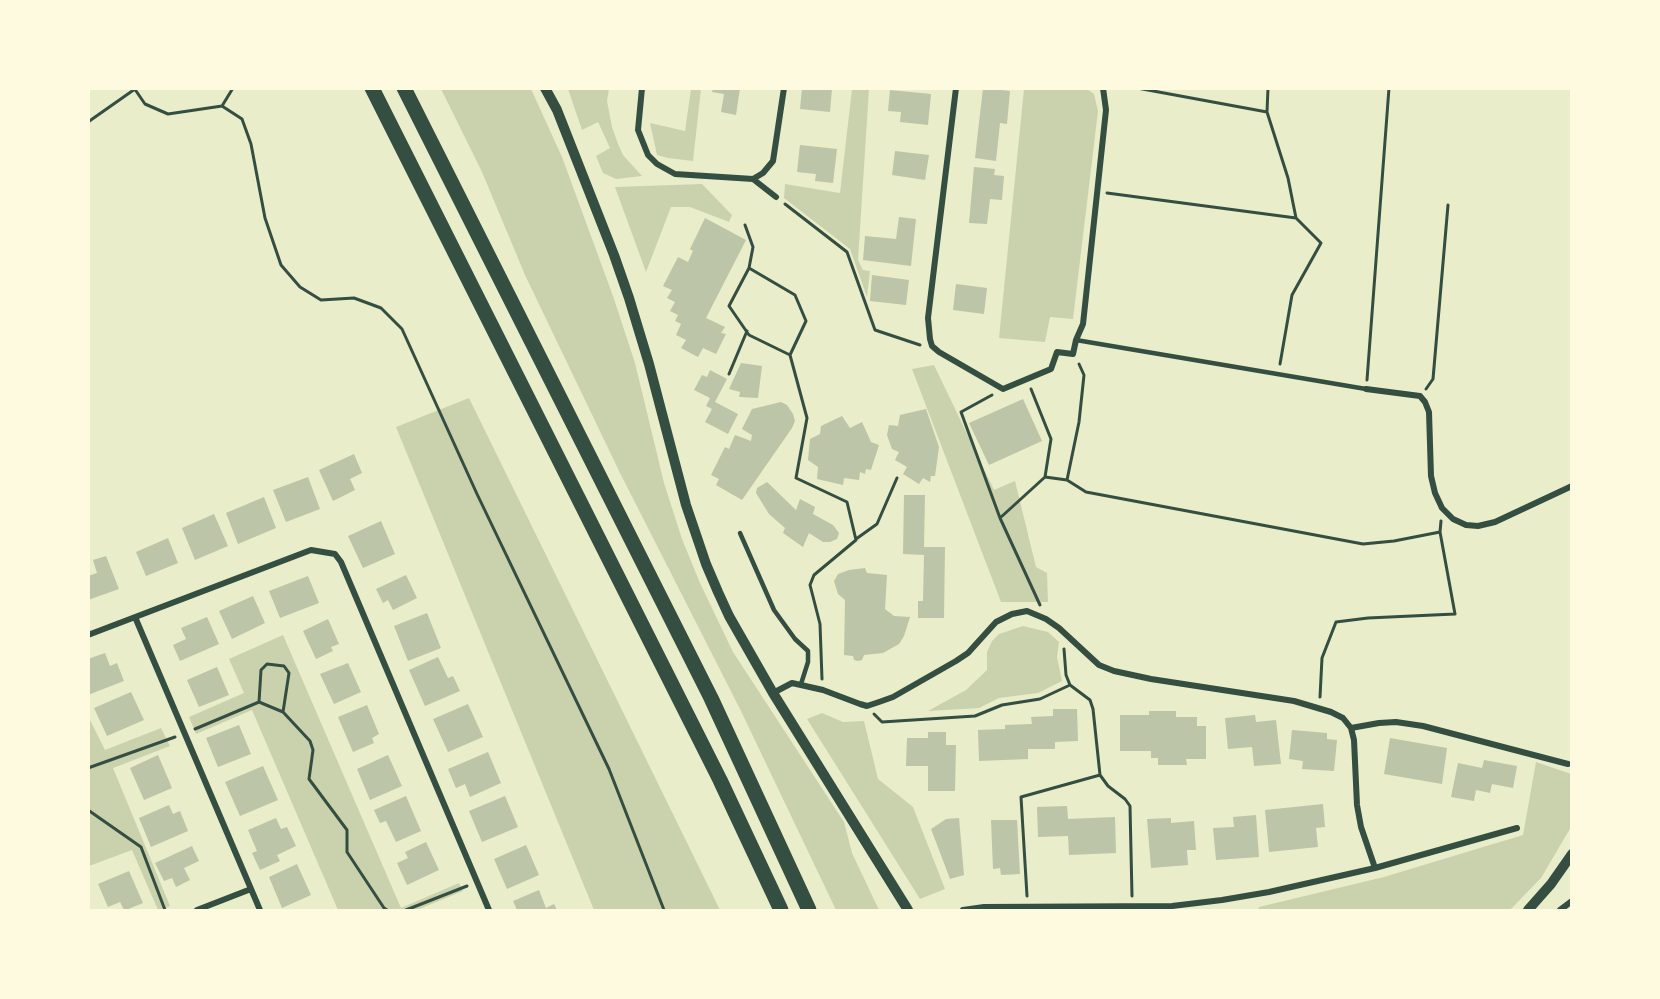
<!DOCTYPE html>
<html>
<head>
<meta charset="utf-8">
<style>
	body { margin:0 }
	#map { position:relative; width:1660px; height:999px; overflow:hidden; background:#e9edc9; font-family:"Nunito Sans",sans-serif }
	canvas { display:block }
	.frame { position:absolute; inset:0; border:90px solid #fefae0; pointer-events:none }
</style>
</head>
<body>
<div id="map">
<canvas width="1660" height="999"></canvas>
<div class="frame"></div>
</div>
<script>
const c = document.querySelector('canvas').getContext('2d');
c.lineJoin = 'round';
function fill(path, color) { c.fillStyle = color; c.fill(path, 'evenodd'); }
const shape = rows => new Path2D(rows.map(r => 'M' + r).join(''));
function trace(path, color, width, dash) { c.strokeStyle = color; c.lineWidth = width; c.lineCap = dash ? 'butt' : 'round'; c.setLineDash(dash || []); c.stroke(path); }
const green = shape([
	[441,89,531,89,562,157,613,296,635,363,664,483,682,539,700,583,733,652,844,822,852,853,879,910,836,910,740,709,620,473,525,275,482,172],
	[568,89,609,89,607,101,612,127,618,144,623,155,642,176,616,179,603,173,596,156,610,148,598,122,582,130],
	[691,89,701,89,693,161,668,158,657,155,650,123,685,131],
	[852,89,869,89,858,260,863,270,870,271,867,297,850,249,784,198,785,184,840,193],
	[1024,89,1087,89,1094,94,1098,111,1073,319,1050,317,1045,342,999,338],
	[702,184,732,215,729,222,690,207,671,207,646,272,615,187],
	[934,365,994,490,1015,481,1036,567,1047,573,1048,602,1001,602,912,369],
	[469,398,720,910,594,910,396,427],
	[1023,626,1048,632,1059,642,1057,657,1062,681,1038,693,999,698,979,708,928,711,966,690,987,670,987,652,992,641,999,634],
	[283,635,401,908,459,883,463,891,417,910,338,910,252,710,196,734,189,717,244,693,229,659],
	[822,713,843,722,864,721,878,779,913,807,945,889,920,899,807,719],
	[88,716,105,750,161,728,170,746,113,768,170,906,162,910,158,910,132,850,89,866],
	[1536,762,1571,774,1571,827,1541,878,1510,910,1258,910,1259,907,1384,877,1523,835]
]);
const building = shape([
	[713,88,740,88,736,115,721,112,724,94,712,92],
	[802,88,832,88,830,112,800,109],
	[983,88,1010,91,1007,124,1000,123,996,161,975,158],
	[890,90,931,94,928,125,900,122,901,112,888,111],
	[800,145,837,149,833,183,815,181,816,174,797,172],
	[895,151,929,155,925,180,892,175],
	[974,167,995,169,994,175,1004,176,1002,200,990,199,987,224,969,223],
	[899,217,916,219,911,266,863,260,865,236,896,239],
	[705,218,746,240,706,318,725,327,721,333,726,334,716,354,703,348,698,357,681,348,686,340,676,335,681,324,675,321,678,315,670,311,675,302,667,298,672,290,663,286,678,257,688,262,693,251,690,249],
	[872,275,909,280,906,305,870,301],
	[956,284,987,288,984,314,953,310],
	[741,363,762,366,758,398,739,397,740,392,729,389],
	[710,370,727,379,715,402,738,414,728,434,705,422,712,409,706,406,710,398,694,390,702,375,707,377],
	[1023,399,1042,441,989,465,969,423],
	[781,402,787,405,793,414,795,421,792,428,742,500,716,485,719,479,711,475,725,447,729,449,735,435,751,441,752,435,742,429,752,409],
	[926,409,939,447,935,476,931,476,930,482,923,478,919,484,903,474,907,467,895,460,899,452,892,449,887,435,889,425,898,426,900,415],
	[842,416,850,428,862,422,871,442,879,445,871,470,866,469,865,474,860,472,859,480,844,478,843,485,817,479,818,467,808,460,810,439,820,434,821,426],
	[354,454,362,473,350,479,355,490,333,501,319,470],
	[308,477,320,509,286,522,273,490],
	[767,482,796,510,800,499,815,507,813,514,833,525,839,533,837,539,830,542,823,542,809,533,803,547,783,533,785,528,769,514,756,493,757,488],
	[904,495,925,495,924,547,945,547,944,618,918,618,918,601,923,601,924,555,903,554],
	[264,497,276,528,238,544,226,513],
	[214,514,228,546,195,560,182,528],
	[381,521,395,554,363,568,348,536],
	[168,538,178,563,146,576,136,552],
	[106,556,119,589,88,600,88,576,97,573,93,560],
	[865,568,867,573,887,575,885,609,894,616,910,617,904,636,899,644,883,653,864,655,862,660,858,661,854,660,853,656,844,655,845,600,838,594,834,581,838,574,849,570],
	[406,575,417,598,393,610,388,600,383,603,376,589],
	[308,576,319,603,280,618,269,591],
	[253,596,265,623,232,639,219,611],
	[427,613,441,648,408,661,394,626],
	[207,617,219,644,180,661,173,645,186,639,181,628],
	[328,619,339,644,331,647,333,651,316,659,303,631],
	[105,653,110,666,117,663,124,681,88,695,88,659],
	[438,657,448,678,453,676,460,691,425,706,409,670],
	[348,663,361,692,334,704,320,674],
	[217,667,229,695,199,707,187,680],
	[131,692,144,720,107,736,94,708],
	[468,704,483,737,448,752,433,719],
	[367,705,379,734,372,738,374,743,353,752,338,717],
	[1053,709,1077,709,1078,741,1055,742,1055,749,1028,749,1028,759,979,761,978,730,1005,729,1005,725,1032,724,1031,717,1053,716],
	[1149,711,1176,711,1176,717,1197,717,1197,726,1206,726,1206,759,1186,759,1187,765,1158,765,1158,758,1151,758,1151,751,1120,751,1120,715,1149,715],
	[1255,715,1256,722,1276,720,1281,764,1254,766,1252,747,1228,749,1225,718],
	[239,725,251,754,218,767,206,738],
	[1292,730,1327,733,1327,739,1337,740,1334,771,1302,769,1303,761,1289,759],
	[928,732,946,732,946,745,956,745,955,791,928,791,928,766,906,766,907,738,928,738],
	[1390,738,1447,748,1442,784,1384,774],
	[488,752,501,783,470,797,465,784,456,788,448,769],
	[158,755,172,788,144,800,130,768],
	[388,755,402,786,370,800,357,769],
	[1484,760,1517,766,1513,788,1492,784,1490,793,1476,790,1474,801,1451,797,1458,763,1482,768],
	[263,766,278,800,240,816,225,782],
	[406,796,421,831,396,842,386,821,380,823,374,810],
	[505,796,518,827,482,842,469,811],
	[1323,804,1325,827,1316,828,1318,847,1269,852,1265,810],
	[169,805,173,814,180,811,188,831,151,847,139,818],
	[1067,806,1068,819,1115,817,1116,853,1069,855,1068,836,1038,837,1037,807],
	[1256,815,1259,857,1216,860,1213,828,1234,827,1233,817],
	[276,818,281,829,287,827,296,846,277,855,280,861,260,870,252,853,257,851,248,830],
	[959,818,964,875,950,879,931,829,946,819],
	[1171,818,1171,823,1194,821,1196,850,1187,850,1188,865,1151,868,1147,819],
	[991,820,1017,820,1020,874,1001,875,1000,868,993,869],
	[426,842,439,870,407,885,397,863,408,858,405,852],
	[526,845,539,875,507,889,494,859],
	[192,846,199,861,184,868,190,880,176,887,172,878,164,881,155,863],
	[297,864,311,895,282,908,269,877],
	[129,871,143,903,126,910,124,910,120,902,108,907,98,884],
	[539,890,546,908,554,904,557,910,517,910,513,901]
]);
const path = shape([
	[134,88,145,104,168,114,222,106,242,119,251,144,265,218,281,265,300,287,321,300,354,298,381,308,402,329,477,494,609,769,664,910],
	[1137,88,1267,112,1268,88],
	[222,106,233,88],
	[1267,112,1288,178,1296,218,1321,243,1292,295,1280,364],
	[88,122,135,89],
	[1107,193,1296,218],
	[785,204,847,252,875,330,920,345],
	[745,225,753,247,749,268,729,306,749,335,790,355],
	[749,268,795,295,806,321,790,355,807,418,796,478,847,502,856,540,814,575,810,585,820,624,822,679],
	[729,374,747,331],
	[1367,380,1389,88],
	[1031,389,1051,439,1045,477,1000,518,1040,605],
	[1426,389,1433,379,1448,205],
	[992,395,961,412,1000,518],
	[1045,477,1067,480,1086,492,1363,544,1394,541,1440,532],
	[1067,480,1079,422,1084,375,1079,364],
	[856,539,877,524,897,478],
	[1064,649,1066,675,1070,685,1090,700,1093,709,1100,775,1108,786,1125,799,1130,806,1132,896],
	[1320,697,1322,658,1336,622,1368,618,1455,614,1440,532,1441,521],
	[259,702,261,670,267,664,284,666,289,673,283,712],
	[874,714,882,722,975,716,1002,705,1040,699,1070,685],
	[195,729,259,702,283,712,310,741,313,750,309,779,347,830,347,852,384,908,387,910],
	[88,768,175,737],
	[88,810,141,847,165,910],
	[1027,896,1021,797,1100,775],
	[406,910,467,886]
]);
const service = shape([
	[1076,340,1366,389],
	[740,533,774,610,795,639,808,651,808,662,801,684]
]);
const minor = shape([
	[642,88,638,130,648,155,657,164,675,174,753,179,763,173,773,161,784,88],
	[956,88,928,318,930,339,932,346,939,352,1003,389,1051,369,1057,352,1073,354,1076,340,1083,324,1106,110,1103,88],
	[753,179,776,197],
	[1366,389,1420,396,1425,402,1429,412,1431,476,1435,493,1442,508,1453,519,1466,525,1478,526,1495,522,1572,486],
	[135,617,260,910],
	[88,635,311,550,335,554,341,562,489,910],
	[773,693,792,683,823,690,860,704,867,706,879,702,893,697,956,661,968,653,996,622,1012,614,1027,611,1046,619,1059,628,1099,665,1114,671,1151,679,1294,701,1331,712,1343,718,1351,728,1354,740,1357,805,1361,827,1375,868],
	[1351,728,1379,723,1396,722,1423,726,1568,764],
	[197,910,251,889],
	[963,910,984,907,1172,906,1222,900,1269,892,1375,868,1517,828],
	[1560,910,1572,901]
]);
const tertiary = shape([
	[545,88,557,110,614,255,629,298,649,364,686,505,706,564,718,592,729,616,773,693,908,910],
	[1528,910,1551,884,1572,854]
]);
const primary = shape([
	[372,88,720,780,781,910],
	[404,88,711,698,809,910]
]);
fill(green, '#cad2ad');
fill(building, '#bcc5a7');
trace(path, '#344e41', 3);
trace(service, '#344e41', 4.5);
trace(minor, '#344e41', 6);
trace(tertiary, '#344e41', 10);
trace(primary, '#344e41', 15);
</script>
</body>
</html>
